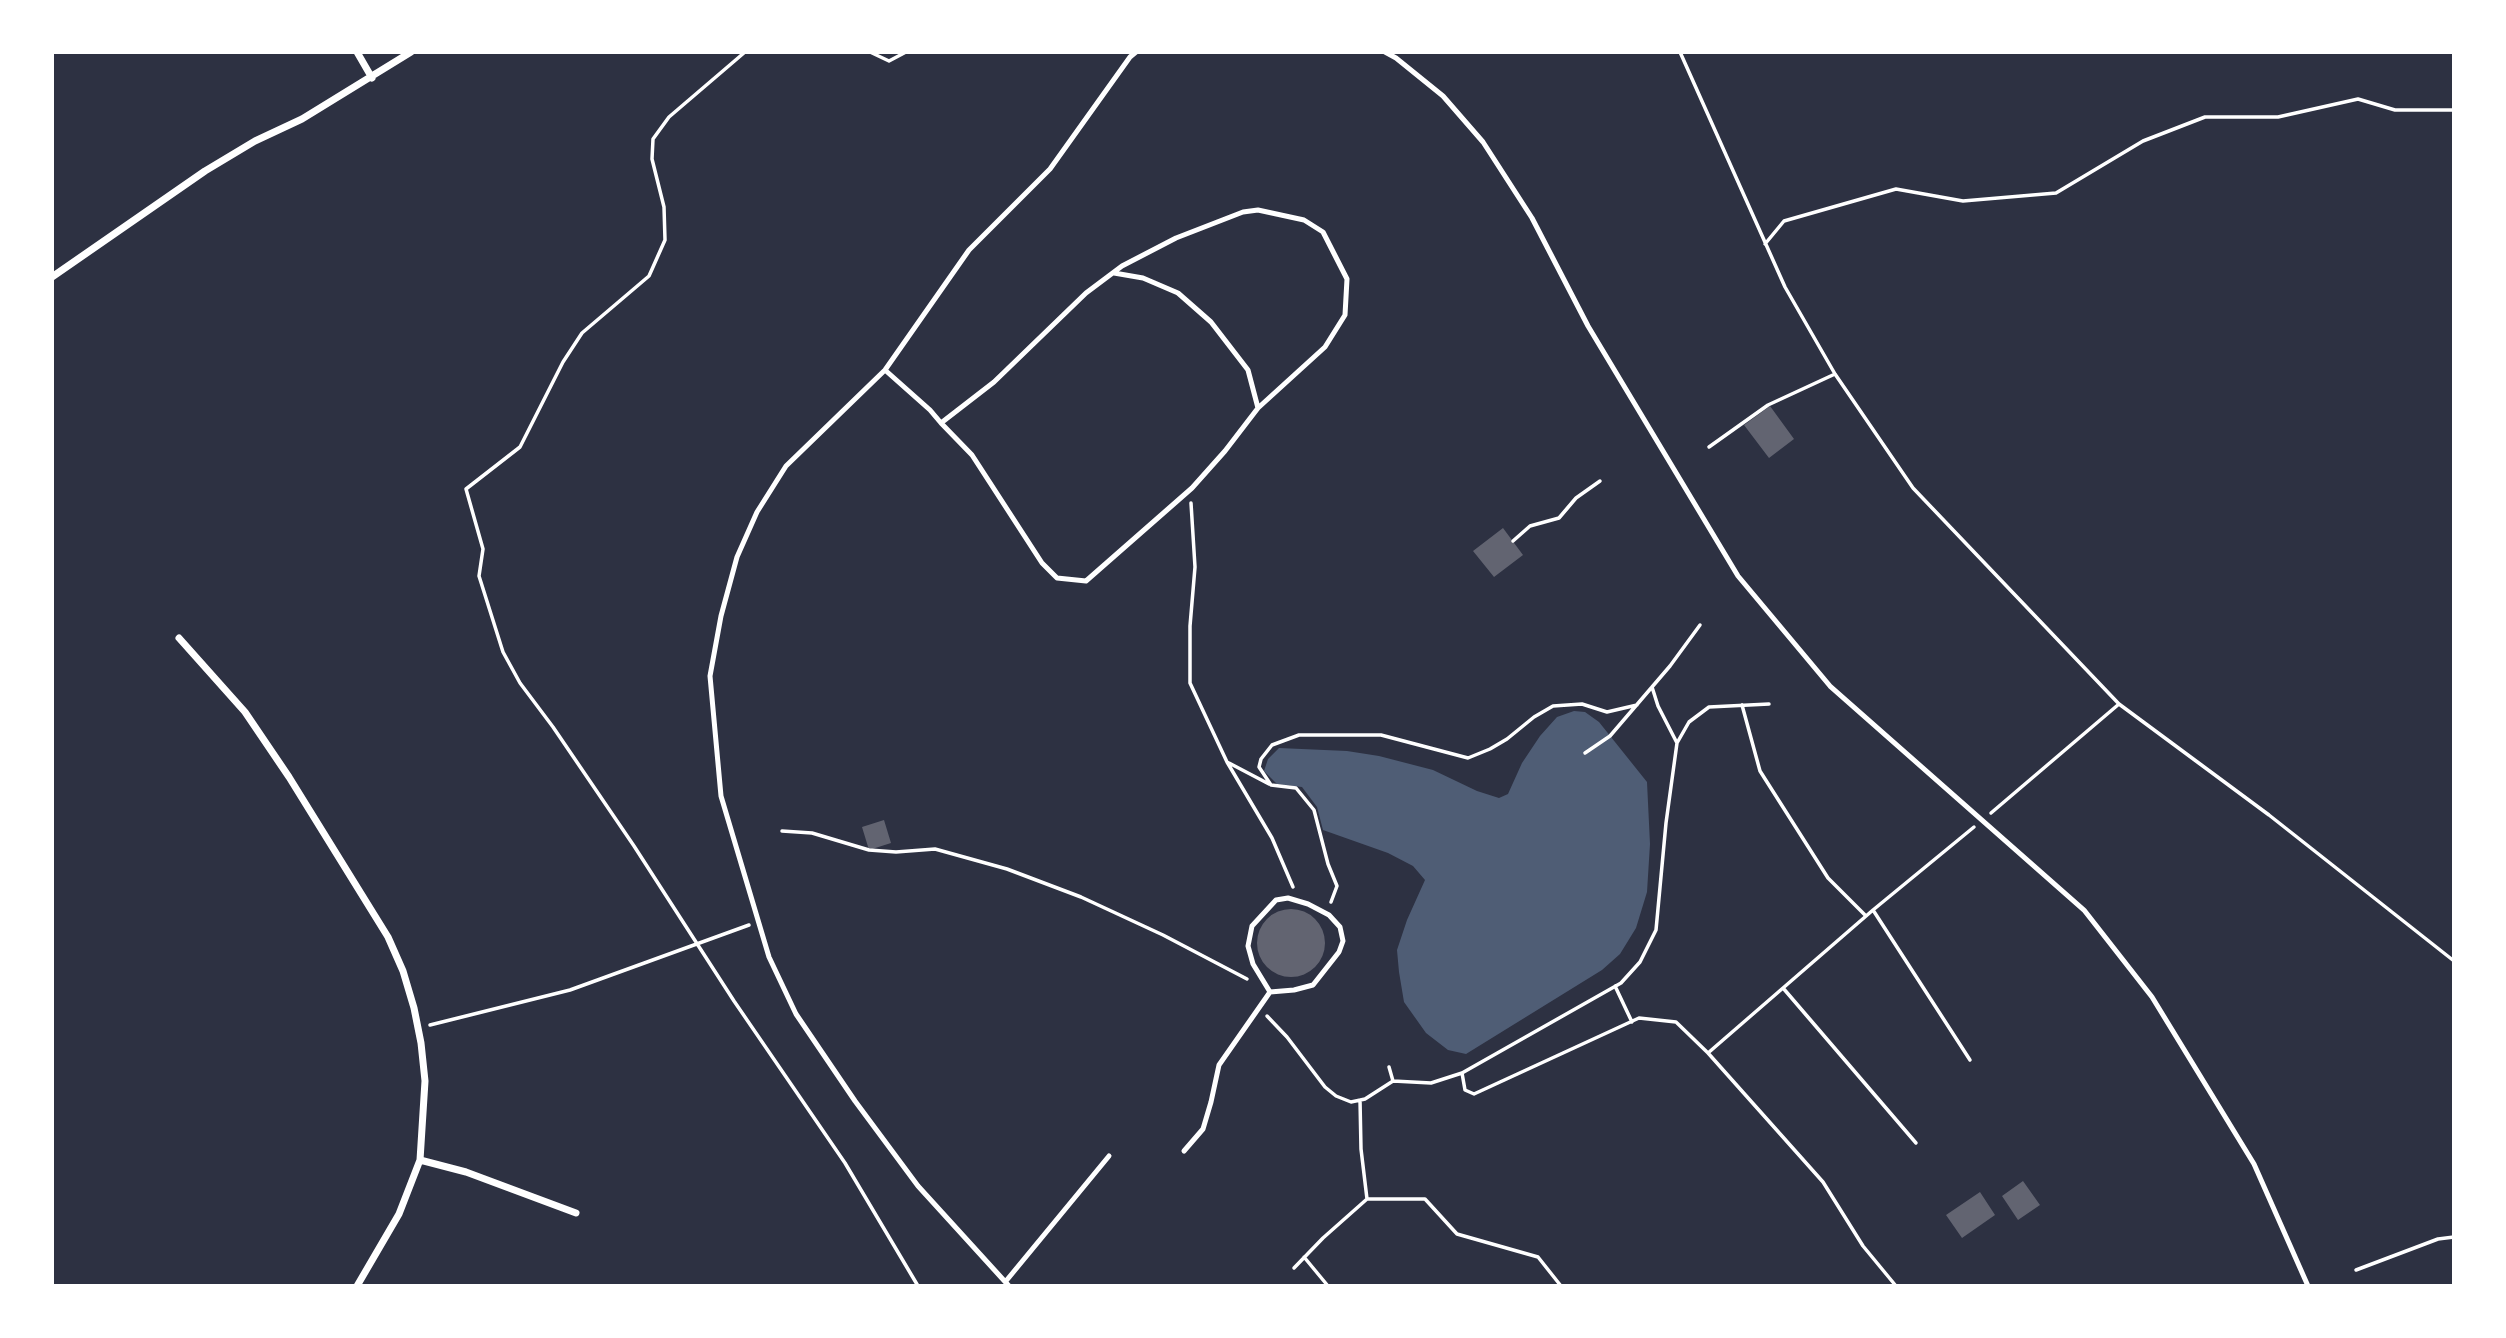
<!DOCTYPE html>
<html>
<head>
<meta charset="utf-8">
<style>
	body { margin:0 }
	#map { position:relative; width:2506px; height:1338px; overflow:hidden; background:#2d3142; font-family:"Nunito Sans",sans-serif }
	canvas { display:block }
	.frame { position:absolute; inset:0; border:54px solid #fff; pointer-events:none }
</style>
</head>
<body>
<div id="map">
<canvas width="2506" height="1338"></canvas>
<div class="frame"></div>
</div>
<script>
const c = document.querySelector('canvas').getContext('2d');
c.lineJoin = 'round';
function fill(path, color) { c.fillStyle = color; c.fill(path, 'evenodd'); }
const shape = rows => new Path2D(rows.map(r => 'M' + r).join(''));
function trace(path, color, width, dash) { c.strokeStyle = color; c.lineWidth = width; c.lineCap = dash ? 'butt' : 'round'; c.setLineDash(dash || []); c.stroke(path); }
const water = shape([
	[1574,711,1585,712,1599,722,1647,782,1650,844,1647,892,1636,928,1620,954,1602,970,1466,1054,1448,1050,1426,1033,1404,1002,1399,972,1397,950,1407,920,1425,880,1413,866,1388,853,1323,830,1317,807,1302,787,1277,784,1264,771,1268,759,1279,748,1347,751,1379,756,1433,770,1477,791,1499,798,1508,794,1522,763,1540,736,1557,717]
]);
const building = shape([
	[1770,406,1794,439,1769,458,1744,425],
	[1503,528,1523,555,1494,577,1473,551],
	[884,820,891,843,869,850,862,827],
	'1257 943a34 34 0 1 1 68 0a34 34 0 1 1-68 0Z',
	[2023,1181,2040,1205,2018,1220,2002,1196],
	[1980,1192,1995,1215,1962,1238,1946,1215]
]);
const path = shape([
	[745,52,669,117,653,139,652,159,664,207,665,240,649,276,582,333,563,362,520,447,466,489,483,549,479,576,503,652,520,683,553,727,634,846,734,1001,845,1163,918,1286],
	[870,52,889,61,906,52],
	[1680,52,1785,287,1835,374,1913,488,2119,704,1991,813],
	[1765,244,1784,221,1896,189,1963,201,2056,193,2143,141,2205,117,2278,117,2358,99,2395,110,2454,110],
	[1709,447,1768,405,1835,374],
	[1191,503,1195,567,1190,626,1190,683,1227,762,1272,838,1293,887],
	[1513,541,1530,526,1559,518,1576,498,1600,481],
	[2119,704,2269,815,2454,961],
	[1742,705,1760,771,1828,878,1866,916],
	[1677,743,1689,722,1709,707,1769,704],
	[1585,753,1610,736,1670,666,1700,625],
	[1229,763,1269,784],
	[782,831,812,833,869,850,896,852,935,849,1007,869,1081,897,1163,935,1247,979],
	[1331,902,1337,886,1328,864,1314,810,1296,788,1271,785,1259,767,1261,759,1272,745,1299,735,1381,735,1468,758,1490,749,1507,739,1534,717,1553,706,1582,704,1607,712,1637,705],
	[1873,910,1970,1060],
	[1615,986,1632,1022],
	[1783,988,1916,1143],
	[1267,1016,1287,1037,1325,1087,1336,1096,1351,1102,1365,1099,1393,1081,1389,1067],
	[430,1025,570,990,749,925],
	[1462,1073,1465,1090,1474,1094,1639,1018,1676,1022,1708,1053],
	[1393,1081,1431,1083,1462,1073,1621,983,1640,962,1656,930,1666,823,1677,743,1658,706,1652,687],
	[1367,1199,1425,1199,1457,1234,1538,1257,1561,1286],
	[1304,1257,1328,1286],
	[1294,1268,1323,1238,1367,1199,1361,1149,1360,1100],
	[2356,1270,2438,1239,2454,1237],
	[1896,1286,1863,1246,1823,1182,1708,1053,1873,910,1974,827]
]);
const service = shape([
	[1385,52,1396,58,1443,96,1483,142,1532,218,1588,326,1738,576,1830,686,2084,910,2152,997,2254,1164,2308,1286],
	[1114,273,1143,278,1178,293,1211,322,1248,370,1258,408],
	[885,370,930,410,941,423,972,455,1042,563,1057,578,1086,581,1192,488,1225,451,1258,408,1325,347,1345,315,1347,279,1323,232,1304,220,1258,210,1243,212,1176,238,1122,266,1086,293,994,382,941,423],
	[1184,1151,1203,1129,1211,1102,1219,1065,1270,992,1294,990,1313,985,1339,952,1343,941,1340,927,1329,915,1308,904,1288,898,1276,900,1252,926,1248,946,1253,964,1270,992],
	[1006,1281,1109,1156],
	[1009,1286,918,1186,855,1101,796,1014,769,957,721,796,710,676,721,616,737,557,757,512,786,466,885,370,969,250,1050,169,1130,57,1136,52]
]);
const minor = shape([
	[357,52,372,78],
	[52,277,205,171,255,141,302,119,411,52],
	[179,638,245,712,289,777,388,937,403,971,414,1008,421,1043,425,1081,420,1160,399,1214,357,1286],
	[420,1160,466,1172,576,1213]
]);
fill(water, '#4f5d75');
fill(building, '#626471');
trace(path, '#fff', 3.5);
trace(service, '#fff', 5);
trace(minor, '#fff', 7);
</script>
</body>
</html>
